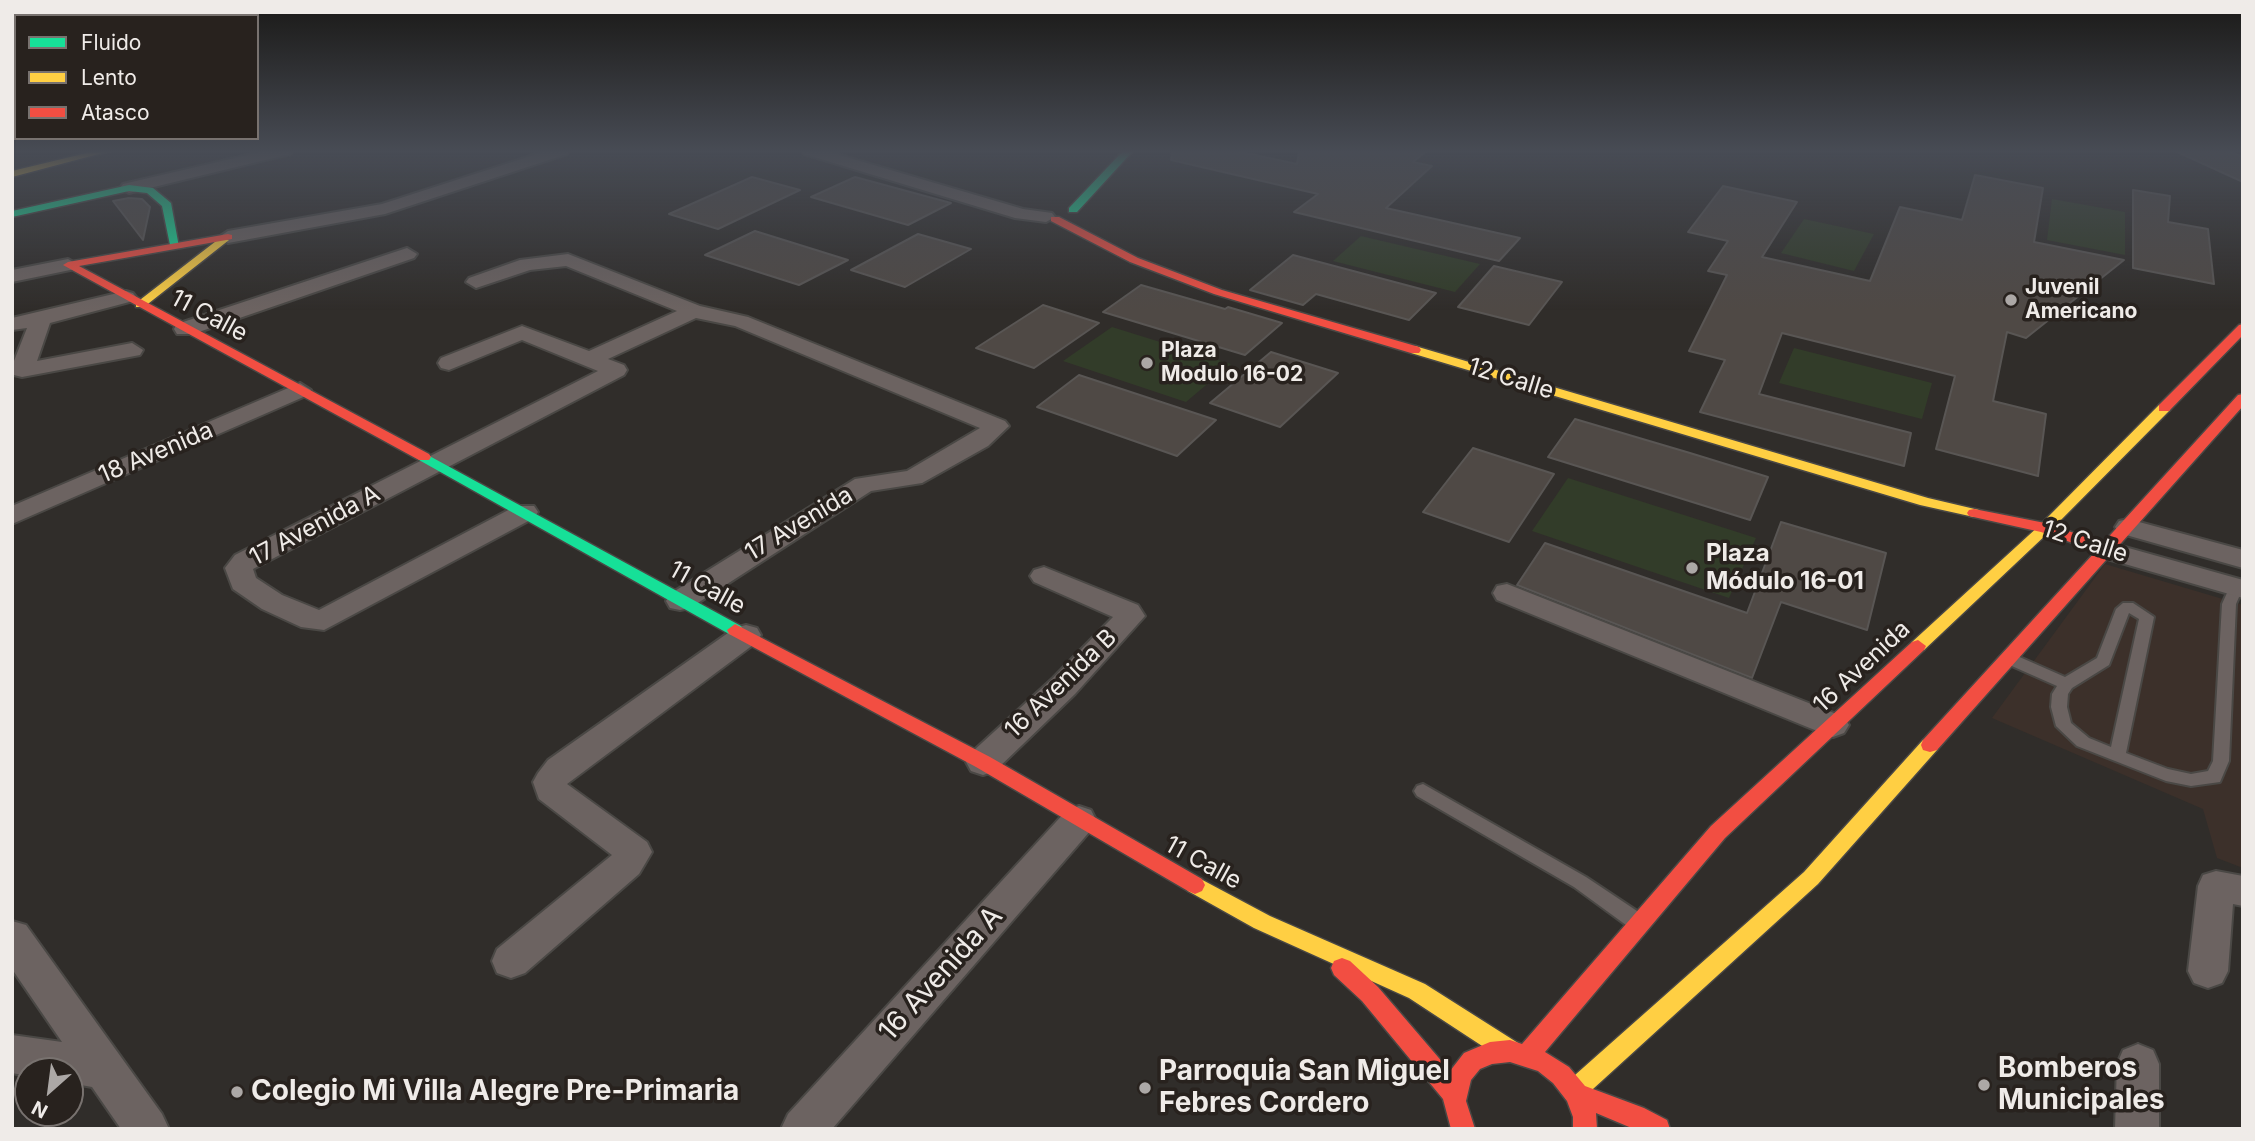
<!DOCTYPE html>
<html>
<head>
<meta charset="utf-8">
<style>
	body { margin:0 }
	#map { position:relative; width:2255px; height:1141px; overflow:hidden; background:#302d2a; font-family:Inter,sans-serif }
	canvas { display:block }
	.frame { position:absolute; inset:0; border:14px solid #efebe8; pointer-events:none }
	.legend { position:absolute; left:14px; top:14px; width:245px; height:126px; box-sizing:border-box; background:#28221e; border:2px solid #78726f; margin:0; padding:9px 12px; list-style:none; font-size:21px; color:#efebe8 }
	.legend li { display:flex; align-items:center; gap:14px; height:35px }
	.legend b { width:35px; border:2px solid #78726f }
	.north { position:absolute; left:14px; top:1057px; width:70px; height:70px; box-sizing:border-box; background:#28221e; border:2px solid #78726f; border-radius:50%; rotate:208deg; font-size:19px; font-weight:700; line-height:28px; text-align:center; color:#efebe8 }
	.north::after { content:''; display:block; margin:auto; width:24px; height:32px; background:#aca8a6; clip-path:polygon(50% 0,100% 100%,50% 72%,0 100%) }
</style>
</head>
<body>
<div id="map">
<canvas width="2255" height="1141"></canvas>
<div class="frame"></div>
<ul class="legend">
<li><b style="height:9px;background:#16e098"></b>Fluido</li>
<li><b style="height:9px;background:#ffcf43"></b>Lento</li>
<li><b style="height:9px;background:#f24e42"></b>Atasco</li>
</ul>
<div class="north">N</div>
</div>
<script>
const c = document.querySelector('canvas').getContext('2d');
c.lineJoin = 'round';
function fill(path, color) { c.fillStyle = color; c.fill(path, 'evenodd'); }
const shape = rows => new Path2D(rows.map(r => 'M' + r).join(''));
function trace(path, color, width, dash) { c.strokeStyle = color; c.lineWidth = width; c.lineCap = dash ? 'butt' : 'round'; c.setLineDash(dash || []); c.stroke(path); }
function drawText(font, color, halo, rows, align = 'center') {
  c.font = font + ' Inter,sans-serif'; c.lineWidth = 7; c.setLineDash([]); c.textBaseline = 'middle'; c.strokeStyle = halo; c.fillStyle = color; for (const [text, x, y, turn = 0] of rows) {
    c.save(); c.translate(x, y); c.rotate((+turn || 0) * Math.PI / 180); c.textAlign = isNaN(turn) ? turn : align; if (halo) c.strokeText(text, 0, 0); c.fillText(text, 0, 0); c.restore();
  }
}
const built = shape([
	[2105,564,2243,605,2243,868,2217,858,2203,809,1992,718]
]);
const green = shape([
	[2052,199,2125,212,2125,255,2047,240],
	[1804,219,1874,234,1854,271,1781,253],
	[1361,236,1480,264,1455,292,1333,261],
	[1112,327,1231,364,1186,402,1063,361],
	[1794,348,1932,383,1922,419,1779,383],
	[1568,478,1756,538,1729,598,1532,531]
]);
const building = shape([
	[1172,151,1237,151,1297,164,1299,151,1427,151,1413,162,1432,166,1386,208,1520,238,1499,261,1294,212,1318,194,1171,160,1172,151],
	[2175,151,2228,151,2243,157,2243,182,2175,151],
	[1975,175,2043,188,2034,242,2124,260,2026,338,2007,332,1993,401,2046,414,2038,476,1936,449,1955,376,1782,333,1759,394,1911,433,1904,466,1700,412,1725,360,1689,351,1727,275,1708,271,1728,241,1688,232,1723,186,1797,202,1762,257,1870,281,1900,207,1962,220,1975,175],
	[752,177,800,190,718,229,669,214,752,177],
	[855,177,951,203,908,225,811,197,855,177],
	[2133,190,2170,196,2168,222,2208,229,2214,284,2133,268,2133,190],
	[129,198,142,199,150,207,143,240,113,201,129,198],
	[755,231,848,260,799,285,705,255,755,231],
	[918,234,971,249,905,287,851,270,918,234],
	[1293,255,1436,293,1409,320,1316,294,1303,305,1250,290,1293,255],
	[1494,266,1562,282,1529,325,1458,307,1494,266],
	[1141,285,1225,309,1228,307,1282,323,1245,355,1103,312,1141,285],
	[1043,305,1099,323,1034,368,976,348,1043,305],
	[1271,352,1338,373,1280,427,1210,403,1271,352],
	[1079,375,1216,420,1177,456,1037,407,1079,375],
	[1575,419,1690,453,1768,477,1750,520,1548,457,1575,419],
	[1473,448,1554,474,1509,542,1423,512,1473,448],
	[1781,522,1886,553,1867,630,1781,602,1752,678,1517,585,1545,543,1747,613,1781,522]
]);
const lane = shape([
	[2236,582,2241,584,2243,588,2236,604,2229,761,2220,782,2191,786,2166,781,2077,746,2056,726,2051,707,2052,694,2057,686,2005,663,2002,659,2005,655,2015,655,2065,677,2097,658,2116,609,2123,603,2133,603,2154,617,2126,753,2168,769,2191,774,2208,771,2213,761,2222,604,2231,584,2236,582],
	[2129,613,2139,619,2111,747,2089,738,2071,723,2067,707,2068,694,2072,688,2109,665,2129,613],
	[1423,784,1586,877,1640,913,1642,919,1640,925,1633,927,1626,925,1574,887,1417,796,1414,791,1417,786,1423,784]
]);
const street = shape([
	[265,151,292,151,290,154,129,193,120,188,123,184,265,151],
	[546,151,569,151,567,154,385,214,228,243,219,237,228,231,382,204,546,151],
	[802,151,826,151,1023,209,1052,213,1055,217,1046,222,1015,218,804,154,802,151],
	[407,248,417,254,414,258,193,334,177,334,174,329,177,324,407,248],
	[568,254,700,306,748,317,1005,421,1009,426,988,446,922,483,871,491,690,608,680,610,670,608,666,601,670,594,855,479,907,471,980,428,735,326,696,318,608,359,624,365,627,370,624,375,253,569,256,578,282,595,319,610,516,506,534,506,538,512,534,518,324,630,301,627,262,609,233,589,225,568,235,555,598,371,522,340,449,370,441,368,438,363,441,358,522,326,589,351,677,311,566,266,530,270,476,288,466,282,469,278,520,260,568,254],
	[68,259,78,265,75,269,12,282,12,270,68,259],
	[126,291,133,293,136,297,133,301,50,323,37,361,132,343,143,350,140,355,22,377,14,375,12,366,27,328,12,330,12,318,126,291],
	[300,383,311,390,308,395,12,524,12,506,300,383],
	[2128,519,2243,550,2243,568,2119,533,2115,527,2119,521,2128,519],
	[2107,542,2243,580,2243,598,2097,556,2093,550,2097,544,2107,542],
	[1044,567,1138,605,1145,616,1075,694,995,771,983,775,971,771,966,762,971,753,1053,678,1113,617,1034,582,1030,576,1034,570,1044,567],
	[1507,584,1844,717,1849,725,1844,733,1833,737,1822,733,1497,600,1493,593,1497,586,1507,584],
	[746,625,757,628,761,635,757,642,567,784,647,842,652,852,639,874,525,973,511,978,497,973,492,961,497,949,612,855,539,799,533,782,538,773,548,760,735,628,746,625],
	[1079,806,1091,810,1096,820,1091,830,832,1129,781,1129,788,1114,1067,810,1079,806],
	[2216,871,2243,876,2243,906,2233,904,2228,971,2222,983,2208,988,2194,983,2188,971,2198,886,2203,875,2216,871],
	[12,921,26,925,162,1114,169,1129,121,1129,92,1087,70,1083,70,1071,28,1071,28,1076,12,1073,12,1035,62,1042,12,969,12,921],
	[2138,1044,2153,1050,2159,1064,2159,1129,2115,1129,2117,1064,2123,1050,2138,1044]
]);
const fast = shape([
	[1123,151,1133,151,1077,212,1069,212,1069,208,1123,151],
	[129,185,153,188,171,203,179,247,170,245,162,206,147,193,129,191,12,217,12,211,129,185],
	[424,453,741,626,743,630,735,636,729,634,419,460,417,457,419,454,424,453]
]);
const slow = shape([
	[95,151,110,151,12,177,12,171,95,151],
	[220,238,229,240,144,307,136,307,136,303,220,238],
	[1415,346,1928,498,1979,510,1981,513,1974,517,1920,505,1411,353,1411,347,1415,346],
	[2164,404,2171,408,2169,411,2050,531,1924,650,1912,650,1910,646,1912,642,2040,525,2159,405,2164,404],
	[1930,738,1937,740,1939,745,1937,750,1818,884,1582,1099,1574,1102,1566,1099,1562,1091,1566,1083,1804,872,1923,740,1930,738],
	[1195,876,1270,916,1425,984,1518,1043,1522,1051,1518,1059,1510,1062,1502,1059,1409,998,1254,928,1188,891,1185,885,1188,879,1195,876]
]);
const jam = shape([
	[1051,217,1059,217,1138,258,1222,290,1419,347,1421,350,1419,353,1411,353,1214,294,1130,262,1051,221,1051,217],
	[228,234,232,235,232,239,79,266,429,454,431,457,429,460,419,460,63,265,68,262,228,234],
	[2243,324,2243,335,2169,411,2159,411,2159,405,2239,325,2243,324],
	[2243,394,2243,406,1937,750,1930,752,1923,750,1921,745,1923,740,2096,551,2041,532,1969,516,1967,513,1969,510,1974,509,2045,523,2103,543,2238,395,2243,394],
	[735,624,990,757,1202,879,1205,885,1202,891,1195,894,1188,891,976,767,729,634,727,630,735,624],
	[1918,640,1926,646,1924,650,1725,838,1545,1052,1569,1067,1585,1086,1644,1108,1667,1120,1670,1129,1634,1129,1596,1113,1597,1129,1573,1129,1573,1117,1567,1101,1553,1083,1538,1071,1510,1062,1492,1064,1480,1069,1471,1080,1466,1101,1475,1129,1451,1129,1443,1099,1362,1001,1334,975,1331,968,1334,961,1342,958,1350,961,1378,987,1450,1071,1464,1053,1490,1042,1510,1040,1522,1044,1711,826,1912,642,1918,640]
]);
const markers = [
	[2011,300,7,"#aca8a6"],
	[1147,363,7,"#aca8a6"],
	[1692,568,7,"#aca8a6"],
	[1984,1085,7,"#aca8a6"],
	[1145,1088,7,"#aca8a6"],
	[237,1092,7,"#aca8a6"]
];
const farPoinames = [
	["Juvenil",2025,288],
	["Americano",2025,312],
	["Plaza",1161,351],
	["Modulo 16-02",1161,375]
];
const streetNames = [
	["11 Calle",209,316,28],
	["12 Calle",1511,379,17],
	["18 Avenida",156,453,-23],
	["17 Avenida",799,524,-31],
	["17 Avenida A",315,526,-28],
	["12 Calle",2085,542,18],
	["11 Calle",707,588,29],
	["16 Avenida",1862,667,-43],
	["16 Avenida B",1061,684,-44],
	["11 Calle",1203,863,29]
];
const poiNames = [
	["Plaza",1706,554],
	["Módulo 16-01",1706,582]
];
const nearStreetnames = [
	["16 Avenida A",941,974,-48]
];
const nearPoinames = [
	["Bomberos",1998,1069],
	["Municipales",1998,1101],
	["Parroquia San Miguel",1159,1072],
	["Febres Cordero",1159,1104],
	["Colegio Mi Villa Alegre Pre-Primaria",251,1092]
];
fill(built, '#3c302a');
fill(green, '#323c29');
fill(building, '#4f4945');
trace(building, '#595654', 2);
trace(lane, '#4a4845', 4);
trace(street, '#4a4845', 4);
trace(fast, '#4a4845', 3);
trace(slow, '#4a4845', 3);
trace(jam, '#4a4845', 3);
fill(lane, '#6c6361');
fill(street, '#6c6361');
fill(fast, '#16e098');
fill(slow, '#ffcf43');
fill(jam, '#f24e42');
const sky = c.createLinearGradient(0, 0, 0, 310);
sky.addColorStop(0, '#1a1917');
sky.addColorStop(0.49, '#484c55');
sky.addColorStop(1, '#484c5500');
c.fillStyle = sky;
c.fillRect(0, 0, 2255, 310);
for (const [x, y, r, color] of markers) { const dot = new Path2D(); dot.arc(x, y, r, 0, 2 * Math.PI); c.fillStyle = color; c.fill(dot); trace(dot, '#28221e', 2.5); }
drawText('bold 21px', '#efebe8', '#28221e', farPoinames, 'left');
drawText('24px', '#efebe8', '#28221e', streetNames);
drawText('bold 24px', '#efebe8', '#28221e', poiNames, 'left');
drawText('28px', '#efebe8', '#28221e', nearStreetnames);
drawText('bold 28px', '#efebe8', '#28221e', nearPoinames, 'left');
</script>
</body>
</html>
